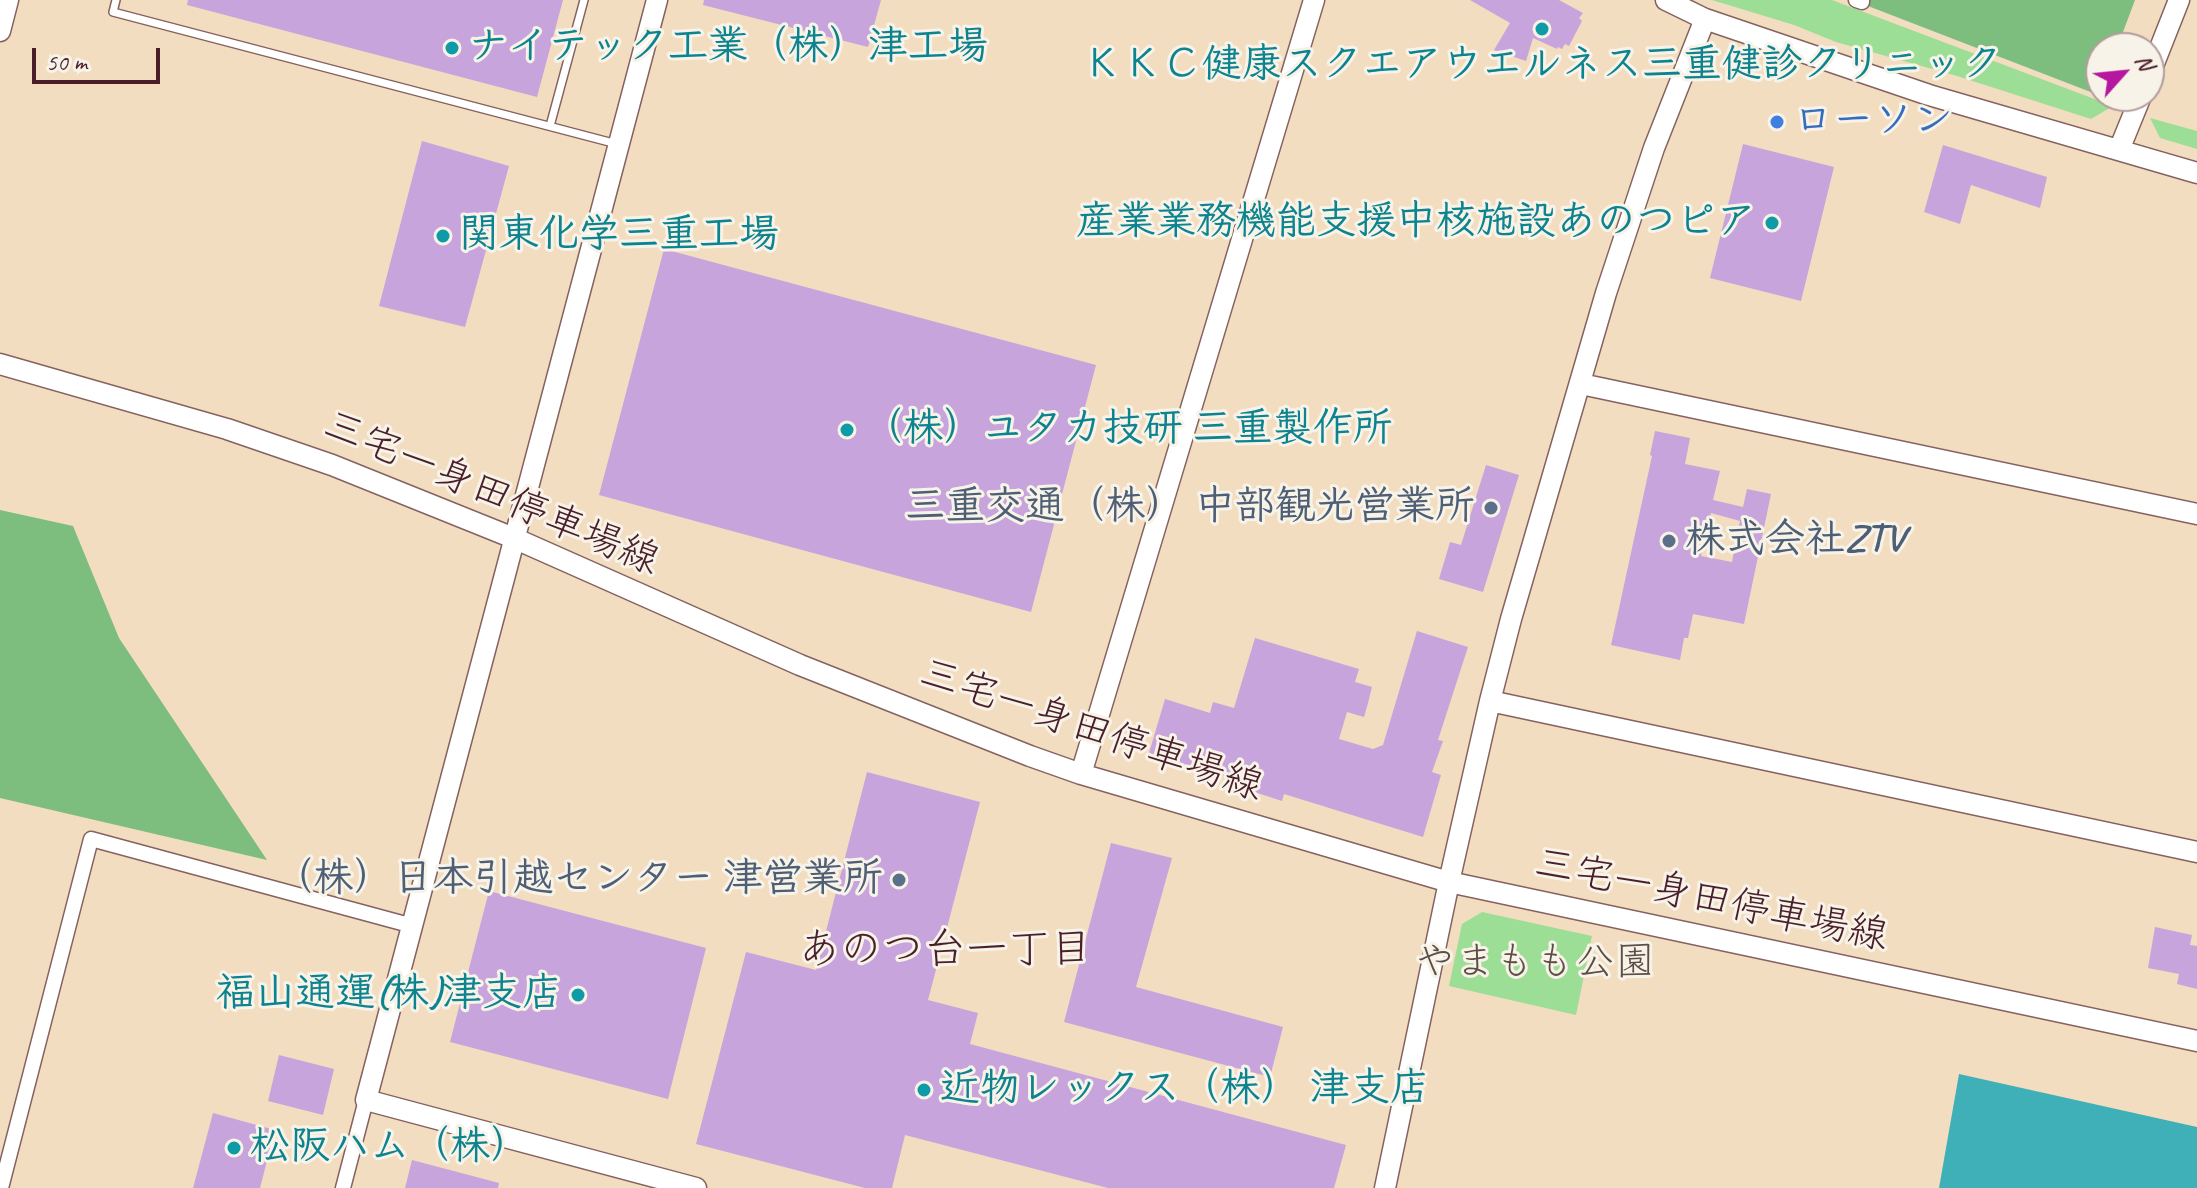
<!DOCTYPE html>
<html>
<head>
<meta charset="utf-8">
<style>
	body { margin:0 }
	#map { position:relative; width:2197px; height:1188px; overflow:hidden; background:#f3ddc0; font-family:Caveat,sans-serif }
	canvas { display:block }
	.north { position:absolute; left:2085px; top:32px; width:80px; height:80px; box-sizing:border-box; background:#f7f3e8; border:2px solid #b29e9c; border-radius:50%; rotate:63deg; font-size:22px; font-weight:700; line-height:32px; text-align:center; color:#4a1f2b }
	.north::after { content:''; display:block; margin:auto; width:28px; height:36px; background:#b5179e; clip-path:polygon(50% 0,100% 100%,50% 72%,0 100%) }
	.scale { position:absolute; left:32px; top:48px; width:128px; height:36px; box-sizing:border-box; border:4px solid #4a1f2b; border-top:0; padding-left:10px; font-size:24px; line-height:28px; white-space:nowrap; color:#4a1f2b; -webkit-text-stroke:6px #f7f3e8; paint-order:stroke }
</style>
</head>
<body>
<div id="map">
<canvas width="2197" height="1188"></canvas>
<div class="north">N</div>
<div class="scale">50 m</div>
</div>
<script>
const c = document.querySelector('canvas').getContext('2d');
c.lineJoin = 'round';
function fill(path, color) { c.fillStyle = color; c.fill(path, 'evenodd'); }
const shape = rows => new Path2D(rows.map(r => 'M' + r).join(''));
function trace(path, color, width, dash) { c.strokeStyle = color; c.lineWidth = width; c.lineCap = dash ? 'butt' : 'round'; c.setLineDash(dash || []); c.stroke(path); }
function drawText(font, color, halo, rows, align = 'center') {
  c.font = font + ' Caveat,"Klee One",sans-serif'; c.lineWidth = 6; c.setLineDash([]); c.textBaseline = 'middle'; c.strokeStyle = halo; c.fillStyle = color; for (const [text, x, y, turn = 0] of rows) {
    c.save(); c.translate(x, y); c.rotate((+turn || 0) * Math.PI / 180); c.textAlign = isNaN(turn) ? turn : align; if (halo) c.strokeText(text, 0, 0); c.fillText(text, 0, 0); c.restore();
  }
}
const green = shape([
	[1712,0,1832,0,2113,106,2091,119,1957,76,1836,42,1794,25],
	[2150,118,2197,131,2197,149,2160,138],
	[1482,912,1592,936,1576,1015,1449,986,1462,924]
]);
const forest = shape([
	[1870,0,2135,0,2117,48,2101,48,2101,96,1868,6],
	[0,510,73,526,119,638,267,860,0,798]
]);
const water = shape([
	[1959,1074,2197,1127,2197,1188,1939,1188]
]);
const building = shape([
	[188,0,563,0,537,97,187,5],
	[704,0,881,0,868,47,703,5],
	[1470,0,1559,0,1583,13,1579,18,1582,21,1569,46,1565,44,1562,49,1558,47,1557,49,1533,38,1526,61,1494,50,1510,23],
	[422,141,509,166,465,327,379,306],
	[1743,144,1834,167,1801,301,1710,278],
	[1943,145,2047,177,2040,208,1971,185,1960,224,1924,212],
	[664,249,1096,365,1031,612,599,495],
	[1655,431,1690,438,1685,464,1720,471,1713,500,1743,507,1747,489,1771,494,1744,624,1693,614,1688,638,1684,638,1680,660,1611,645,1652,456,1650,455],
	[1711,513,1740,521,1732,562,1701,556],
	[1486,465,1519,475,1483,592,1439,579,1450,542,1461,545],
	[1417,631,1468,647,1438,740,1443,741,1432,772,1441,775,1423,837,1284,794,1282,801,1233,785,1234,779,1149,753,1165,699,1210,713,1213,702,1234,708,1255,638,1359,669,1355,682,1372,687,1368,703,1364,717,1347,712,1339,739,1373,749,1383,745],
	[867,772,980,802,928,1000,978,1013,970,1044,1346,1145,1334,1188,1108,1188,905,1135,892,1188,865,1188,696,1144,746,952,816,970],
	[1111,843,1172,858,1136,987,1283,1027,1270,1077,1064,1022],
	[489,891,706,948,668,1099,450,1042],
	[2155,927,2192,935,2190,945,2197,946,2197,989,2177,984,2179,974,2148,968],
	[279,1055,334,1069,323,1115,268,1101],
	[213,1113,275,1130,260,1188,193,1188],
	[412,1160,499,1183,498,1188,405,1188]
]);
const lane = shape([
	[116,0,113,12,617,144],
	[550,126,584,0]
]);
const street = shape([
	[1856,0,1862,2,1862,0],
	[1,1188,91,839,413,926],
	[343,1188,366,1100]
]);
const secondary = shape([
	[657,0,366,1100,696,1188],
	[1666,0,1705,19,1929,95,2197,173],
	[1705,19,1654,148,1606,293,1511,619,1490,701,2197,852],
	[0,31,8,0],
	[2149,76,2179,0],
	[2119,150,2141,96],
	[0,364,227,429,332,465,516,539,800,665,1030,756,1081,774,1449,882,2197,1041],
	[1581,384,2197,514],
	[1081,774,1314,0],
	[1385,1188,1449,882,1490,701]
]);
const markers = [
	[1542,29,8,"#0f9aa8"],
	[452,48,8,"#0f9aa8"],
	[1777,122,8,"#3f7fe0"],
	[1772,223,8,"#0f9aa8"],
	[443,236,8,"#0f9aa8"],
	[847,430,8,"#0f9aa8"],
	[1491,508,8,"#5c6f8a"],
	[1669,541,8,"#5c6f8a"],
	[899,880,8,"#5c6f8a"],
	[578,995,8,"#0f9aa8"],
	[924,1090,8,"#0f9aa8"],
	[234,1148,8,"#0f9aa8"]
];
const cultureNames = [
	["ナイテック工業（株）津工場",468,48],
	["ＫＫＣ健康スクエアウエルネス三重健診クリニック",1542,66,"center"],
	["産業業務機能支援中核施設あのつピア",1756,223,"right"],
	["関東化学三重工場",459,236],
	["（株）ユタカ技研 三重製作所",863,430],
	["福山通運(株)津支店",562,995,"right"],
	["近物レックス（株） 津支店",940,1090],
	["松阪ハム（株）",250,1148]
];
const shopNames = [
	["ローソン",1793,122]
];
const streetNames = [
	["三宅一身田停車場線",491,494,23],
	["三宅一身田停車場線",1091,731,19],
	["三宅一身田停車場線",1711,901,12]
];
const serviceNames = [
	["三重交通（株） 中部観光営業所",1475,508],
	["株式会社ZTV",1685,541,"left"],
	["（株）日本引越センター 津営業所",883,880]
];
const parkNames = [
	["やまもも公園",1535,964]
];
const neighbourhoodNames = [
	["あのつ台一丁目",945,951]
];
fill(green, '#9cde95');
fill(forest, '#7dbd7e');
fill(water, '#3fafb8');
fill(building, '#c7a4db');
trace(lane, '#85625f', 10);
trace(street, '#85625f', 17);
trace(secondary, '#85625f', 23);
trace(lane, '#fff', 7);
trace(street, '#fff', 14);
trace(secondary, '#fff', 20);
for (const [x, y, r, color] of markers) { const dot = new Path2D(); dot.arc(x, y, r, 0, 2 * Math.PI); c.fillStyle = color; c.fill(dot); trace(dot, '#f7f3e8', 3); }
drawText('bold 40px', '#0d838f', '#f7f3e8', cultureNames, 'left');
drawText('bold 40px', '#366cbe', '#f7f3e8', shopNames, 'left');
drawText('40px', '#4a1f2b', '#f7f3e8', streetNames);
drawText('bold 40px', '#4e5e75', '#f7f3e8', serviceNames, 'right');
drawText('40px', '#5e4f46', '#f7f3e8', parkNames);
drawText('42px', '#4a1f2b', '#f7f3e8', neighbourhoodNames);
</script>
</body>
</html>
